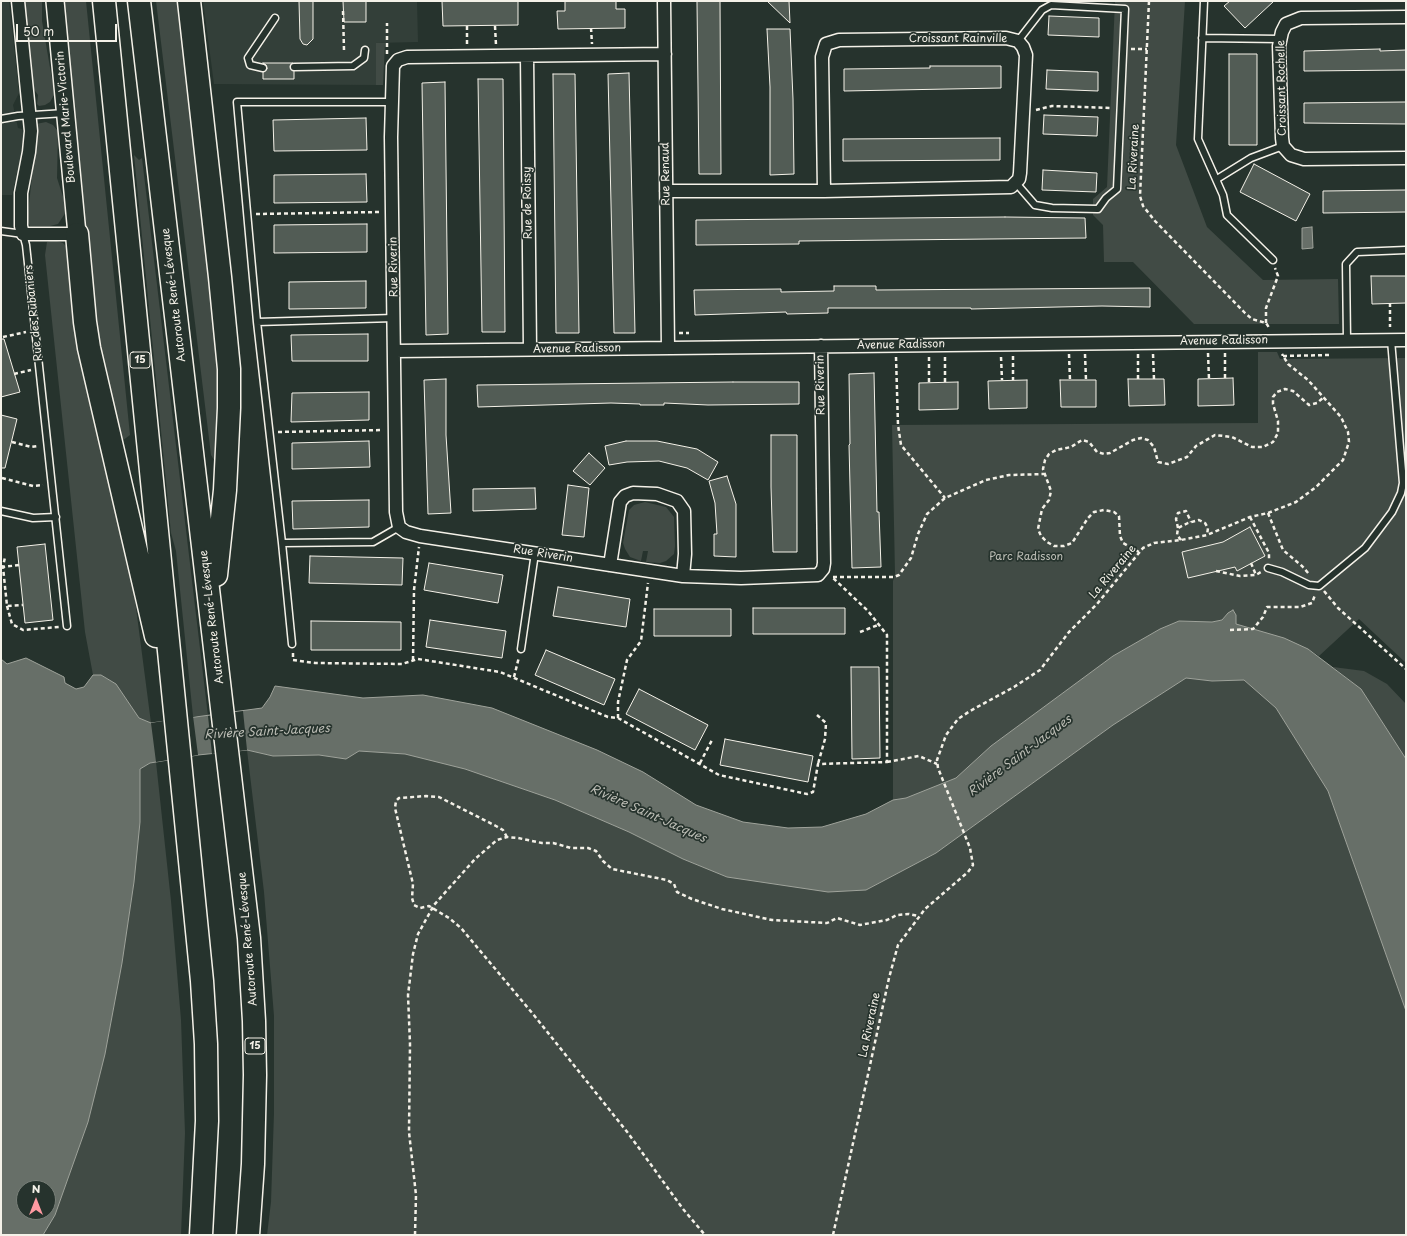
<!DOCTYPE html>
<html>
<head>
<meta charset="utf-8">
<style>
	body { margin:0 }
	#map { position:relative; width:1407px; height:1236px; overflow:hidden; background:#26332d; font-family:"Playpen Sans",sans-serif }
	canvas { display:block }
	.frame { position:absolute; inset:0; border:2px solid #f4f1e8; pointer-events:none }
	.north { position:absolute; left:16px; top:1180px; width:40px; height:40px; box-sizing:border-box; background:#26332d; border:1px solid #787f78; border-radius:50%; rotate:0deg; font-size:11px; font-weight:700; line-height:16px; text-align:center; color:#f4f1e8 }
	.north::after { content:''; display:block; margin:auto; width:14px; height:18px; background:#ff9aa2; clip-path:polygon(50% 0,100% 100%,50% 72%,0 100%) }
	.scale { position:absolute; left:16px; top:24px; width:101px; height:18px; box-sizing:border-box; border:2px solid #f4f1e8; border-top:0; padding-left:5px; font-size:12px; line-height:14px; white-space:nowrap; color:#f4f1e8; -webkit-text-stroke:3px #26332d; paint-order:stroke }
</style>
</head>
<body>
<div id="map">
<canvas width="1407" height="1236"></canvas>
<div class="frame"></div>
<div class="north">N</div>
<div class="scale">50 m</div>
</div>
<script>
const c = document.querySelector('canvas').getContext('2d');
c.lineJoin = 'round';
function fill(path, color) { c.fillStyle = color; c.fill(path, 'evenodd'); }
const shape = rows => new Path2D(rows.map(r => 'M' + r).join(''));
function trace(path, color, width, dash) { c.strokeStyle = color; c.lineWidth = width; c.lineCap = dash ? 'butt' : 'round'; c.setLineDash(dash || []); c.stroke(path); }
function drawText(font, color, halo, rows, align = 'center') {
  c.font = font + ' "Playpen Sans",sans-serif'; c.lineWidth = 3.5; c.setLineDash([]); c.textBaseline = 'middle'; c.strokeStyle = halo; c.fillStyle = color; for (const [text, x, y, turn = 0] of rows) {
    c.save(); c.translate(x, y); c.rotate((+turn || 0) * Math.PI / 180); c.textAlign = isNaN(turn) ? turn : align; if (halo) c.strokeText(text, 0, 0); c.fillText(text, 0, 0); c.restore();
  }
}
const built = shape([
	[1,1,9,1,19,93,13,105,18,128,22,129,23,134,21,155,12,195,1,195],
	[203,1,417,1,418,42,376,43,376,85,214,84]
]);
const green = shape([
	[25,1,42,1,42,21,53,85,54,95,50,102,45,105,39,106,37,104,38,95,33,88],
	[61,1,86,1,130,435,122,441,119,440,94,324],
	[156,1,181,1,219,323,218,462,214,460,211,455],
	[1115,1,1185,1,1176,145,1207,227,1263,280,1338,279,1339,324,1194,324,1133,262,1104,262,1103,225,1093,215,1093,199,1107,187],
	[376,43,385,43,383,85,376,85],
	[46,122,53,125,58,131,57,178,66,206,66,212,58,224,50,226,30,226,27,221,36,142,36,124],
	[134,155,139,160,142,158,208,716,193,716,176,551,171,533],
	[54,240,63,243,69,249,132,577,151,723,139,718,116,684,101,675,93,675,85,632,45,255,47,242],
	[1258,352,1277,352,1280,359,1406,358,1406,663,1359,619,1319,656,1308,649,1236,624,1236,615,1228,613,1222,620,1212,622,1179,621,1160,629,1113,656,991,746,956,778,906,798,893,800,893,581,895,574,892,425,1258,423],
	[645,502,666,507,674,517,675,546,674,554,666,561,660,563,646,562,648,551,643,551,641,561,630,557,625,549,623,543,629,510,634,505],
	[1333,667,1364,671,1387,684,1406,704,1406,759,1361,689],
	[1186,678,1212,681,1244,680,1276,708,1328,791,1406,1011,1406,1235,267,1235,271,1202,274,1113,274,1016,264,892,247,750,273,756,319,755,346,759,359,751,405,754,465,769,555,800,629,832,683,859,727,877,866,890,936,853,1113,725],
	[156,762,171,901,181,1020,185,1133,181,1235,43,1235,55,1215,88,1122,105,1054,122,963,134,882,140,822,140,769,150,763]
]);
const water = shape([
	[1312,227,1313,248,1302,249,1302,228,1312,227],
	[1233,610,1236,615,1236,624,1284,638,1308,649,1361,689,1406,759,1406,1011,1328,791,1276,708,1244,680,1212,681,1186,678,1113,725,936,853,866,890,828,892,727,877,683,859,629,832,555,800,465,769,405,754,359,751,346,759,319,755,273,756,247,750,198,755,150,763,140,769,140,822,134,882,122,963,105,1054,88,1122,55,1215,43,1235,1,1235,1,659,7,664,26,658,64,677,65,683,76,689,84,687,93,675,101,675,116,684,139,718,151,723,262,708,270,697,275,686,363,698,423,695,492,708,597,750,643,772,696,805,743,822,788,828,822,827,866,814,893,800,906,798,956,778,991,746,1113,656,1160,629,1179,621,1212,622,1222,620,1228,613,1233,610],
	[24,1188,48,1188,48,1212,24,1212,24,1188]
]);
const pier = shape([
	[243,711,247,750,212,754,208,716],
	[193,716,198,755,156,762,151,723]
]);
const building = shape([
	[299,1,313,1,313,39,307,45,303,44,300,39,299,1],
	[343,1,366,1,366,22,344,22,343,1],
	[442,1,518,1,518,25,443,26,442,1],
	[565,1,616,1,616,9,625,9,625,28,558,29,557,11,565,11,565,1],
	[697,1,720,1,721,174,699,174,697,1],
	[767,1,789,1,790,23,767,1],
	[1230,1,1274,1,1245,28,1224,6,1230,1],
	[1049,16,1099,18,1099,37,1048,35,1049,16],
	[767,29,790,29,793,99,794,174,770,175,770,87,767,29],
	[1380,49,1380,51,1406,50,1406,70,1304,71,1304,51,1380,49],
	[1229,54,1257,54,1257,145,1229,145,1229,54],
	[263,63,293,63,290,67,294,71,294,79,263,79,263,72,267,69,266,65,263,63],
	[930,66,1001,66,1001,88,844,91,844,69,930,68,930,66],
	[1047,70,1098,72,1098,91,1046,89,1047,70],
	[629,73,635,333,614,333,608,74,629,73],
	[553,74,575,74,579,333,556,333,553,74],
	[478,79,503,79,505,332,482,332,478,79],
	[445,82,448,334,426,335,422,83,445,82],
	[1406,102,1406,124,1304,123,1304,103,1406,102],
	[1044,115,1098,117,1097,136,1043,134,1044,115],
	[366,118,367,150,274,151,273,120,366,118],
	[1000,138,1000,160,843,161,843,139,1000,138],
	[1254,164,1310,194,1296,221,1240,192,1254,164],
	[1043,170,1097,173,1096,192,1042,190,1043,170],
	[366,174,367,202,274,203,274,175,366,174],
	[1406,190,1406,212,1323,213,1323,191,1406,190],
	[1005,217,1085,218,1086,238,799,241,799,244,696,245,696,220,1005,217],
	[367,224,367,252,274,253,274,225,367,224],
	[1371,276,1406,276,1406,303,1372,304,1371,276],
	[366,281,366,308,289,309,289,282,366,281],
	[834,286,876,286,876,290,1150,288,1150,307,1102,306,971,309,971,308,828,308,828,313,787,314,786,312,695,315,694,290,781,289,781,292,834,291,834,286],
	[368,334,368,361,292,361,291,335,368,334],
	[1,339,4,339,20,392,1,397,1,339],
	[874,373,877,512,879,512,881,567,852,568,849,445,850,444,849,374,874,373],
	[1233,378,1234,405,1198,406,1198,379,1233,378],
	[446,379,446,435,451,513,428,514,424,380,446,379],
	[1128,379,1164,379,1165,405,1129,406,1128,379],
	[1027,380,1027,408,989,409,988,381,1027,380],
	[1060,380,1096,380,1096,407,1061,407,1060,380],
	[733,382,799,382,799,404,708,405,664,403,664,405,640,405,640,404,611,403,478,407,477,385,733,382],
	[958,382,958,409,919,410,919,383,958,382],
	[369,392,369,420,291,422,292,393,369,392],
	[1,415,17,419,5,468,1,468,1,415],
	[771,435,797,435,797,552,773,552,771,487,771,435],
	[369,441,370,467,292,469,292,443,369,441],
	[626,441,657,441,697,449,718,462,708,480,687,468,659,461,627,462,609,465,605,446,626,441],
	[589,453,605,468,590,485,573,471,589,453],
	[727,476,736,504,736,557,714,556,714,534,717,534,715,503,709,481,727,476],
	[568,485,589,488,584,537,562,535,568,485],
	[535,488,536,509,473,511,473,489,535,488],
	[369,500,369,527,293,529,292,501,369,500],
	[1250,527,1265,556,1237,571,1235,567,1188,578,1182,552,1223,542,1250,527],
	[45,544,53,620,25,623,17,547,45,544],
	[310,556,403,558,402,585,309,583,310,556],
	[429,563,503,575,498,603,424,590,429,563],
	[558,587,630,599,626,627,553,616,558,587],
	[753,608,845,608,845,634,753,634,753,608],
	[654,609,731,609,731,636,654,636,654,609],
	[430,620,506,631,502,658,426,647,430,620],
	[311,621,401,622,401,650,311,650,311,621],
	[546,650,615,679,604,705,535,675,546,650],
	[851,667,879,667,880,758,852,759,851,667],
	[639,689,708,725,695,750,626,714,639,689],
	[725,739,813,756,808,782,720,765,725,739]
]);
const path = shape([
	[1149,1,1140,196,1143,206,1155,221,1245,313,1252,319,1266,323,1270,329],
	[343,11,344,50],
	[467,26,467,45],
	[495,26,496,45],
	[591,28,592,44],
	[1131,49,1147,49],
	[387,54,387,23],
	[1036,110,1052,106,1112,108],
	[256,214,381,212],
	[1390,303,1390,327],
	[1266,323,1266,308,1278,276,1275,268],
	[679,333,689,333],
	[3,337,26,332],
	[1208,353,1209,379],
	[1225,353,1225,378],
	[1069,354,1070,380],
	[1085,354,1086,380],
	[1138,354,1138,379],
	[1153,354,1154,379],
	[1013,356,1013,380],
	[1283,356,1330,355],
	[896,357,898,425,901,445,945,498],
	[929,357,929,382],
	[945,357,945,382],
	[1001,357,1002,380],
	[14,374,31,370],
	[278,432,383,430],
	[12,442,31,447,38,446],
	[2,478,33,486,43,485],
	[1268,513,1283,550,1302,566,1309,574],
	[1250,517,1269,553,1269,560],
	[1178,528,1176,519,1178,513,1186,511,1191,522],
	[1181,540,1177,535,1178,528,1188,523,1199,520,1205,523,1208,528,1207,535],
	[1139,552,1123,543,1120,536,1119,516,1114,512,1104,510,1094,512,1088,518,1072,543,1064,546,1054,546,1047,542,1041,536,1038,529,1042,509,1049,500,1051,491,1043,469,1045,460,1049,454,1056,450,1071,447,1082,440,1089,442,1097,452,1104,454,1110,453,1133,440,1141,438,1148,440,1154,447,1158,462,1168,464,1187,457,1196,446,1215,435,1232,437,1252,447,1263,447,1273,442,1278,433,1278,421,1273,404,1273,397,1277,392,1285,389,1293,391,1309,405,1317,403,1324,397],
	[1251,563,1256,575],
	[19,565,3,567,7,606,23,605],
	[1,568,3,567,5,557],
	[1216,571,1240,576,1256,575,1261,572],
	[833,577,894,577,899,575,911,558,918,534,927,514,945,498,986,480,1009,475,1045,474],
	[1324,591,1338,608,1406,669],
	[7,606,12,624,23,630,59,627],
	[1230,630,1253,629,1263,617,1267,607,1300,607,1312,603,1315,595],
	[860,632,878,625],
	[293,653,293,660,315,663,402,664,418,659,500,672,608,717,618,718,719,775,807,794,813,792,818,764,887,762,887,635,868,611,832,577],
	[413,660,414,590,419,547],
	[514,677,519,657],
	[817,715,826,723,825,739,818,764],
	[618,718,618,702,627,660,641,641,648,583],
	[887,762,919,756,937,764],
	[700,763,712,740],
	[507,837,503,830,496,826,439,797,426,796,399,798,396,801,395,808,413,884,412,898,414,905,420,908,429,906,449,918,461,928,533,1014,628,1133,683,1209,705,1235],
	[415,1235,416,1195,409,1132,410,1044,408,995,413,954,418,934,434,905,475,859,497,840,507,837,518,838,542,843,553,843,571,848,588,848,596,851,603,861,612,869,667,880,674,884,677,892,692,899,722,909,772,920,827,923,837,918,860,925,887,920,897,915,909,914,918,916],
	[833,1235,889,978,898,945,925,909,968,872,973,865,970,848,938,768,937,760,946,735,958,719,970,711,1014,687,1040,670,1069,632,1097,604,1143,548,1154,543,1181,540,1207,535,1250,517,1268,513,1296,502,1316,487,1343,460,1349,442,1348,432,1341,417,1308,380,1288,364,1282,354]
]);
const service = shape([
	[1204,1,1198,139,1223,195,1227,215,1273,260],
	[1202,38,1280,39],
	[294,67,353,66,364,58,365,50],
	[263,68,250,65,248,58,275,18],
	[391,102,237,102,257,322,282,543,373,542,399,527],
	[1,119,18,116,65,113],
	[1217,179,1251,158,1283,146],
	[1016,183,1035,205,1052,208,1098,209,1106,198,1117,189,1125,9,1051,5,1042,10,1018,41],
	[1,231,23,234,26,245,67,626],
	[257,322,394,318],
	[1347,340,1346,264,1357,252,1406,250],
	[1,511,33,518,56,517],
	[282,543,292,644],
	[1268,568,1282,572,1309,585,1319,586,1365,548,1392,512,1401,493,1403,483,1391,340],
	[521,649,535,553]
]);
const minor = shape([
	[18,1,31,131,29,152,21,193,21,226,23,234,77,234],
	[664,1,668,348],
	[1406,17,1301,18,1286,24,1282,32,1279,46,1282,138,1283,146,1291,155,1304,159,1406,158],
	[665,54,407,57,398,60,393,66,391,137,396,512,399,527,406,532,420,536,683,576,741,578,818,575,823,569,824,563,821,346],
	[527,56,530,349],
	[666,191,824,191,1011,187,1019,179,1020,173,1026,55,1023,47,1018,41,1006,38,839,40,826,44,822,57,824,191],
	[395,351,1406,340],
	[610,565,620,502,625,496,633,493,657,494,677,501,684,511,685,554,683,576]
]);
const secondary = shape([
	[55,1,77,234]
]);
const motorway = shape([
	[104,1,202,981,206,1044,207,1121,201,1235],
	[139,1,249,938,254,1021,255,1075,253,1164,248,1235],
	[189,1,220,277,229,369,229,408,225,490,216,575],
	[77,234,85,322,89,348,156,636]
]);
const shields = [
	[140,360,20],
	[255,1046,20]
];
const shieldNames = [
	["15",140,360],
	["15",255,1046]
];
const streetNames = [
	["Croissant Rainville",958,39],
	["Croissant Rochelle",1282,88,-91],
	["Boulevard Marie-Victorin",66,117,-95],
	["La Riveraine",1134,157,-87],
	["Rue Renaud",666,174,-91],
	["Rue de Roissy",528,203,-91],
	["Rue Riverin",394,267,-91],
	["Autoroute René-Lévesque",174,295,-97],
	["Rue des Rubaniers",34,313,-96],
	["Avenue Radisson",1224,341,-1],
	["Avenue Radisson",901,345,-1],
	["Avenue Radisson",577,349,-1],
	["Rue Riverin",821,385,-91],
	["Rue Riverin",543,554,9],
	["La Riveraine",1113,572,-50],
	["Autoroute René-Lévesque",212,617,-97],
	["Autoroute René-Lévesque",248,939,-95],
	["La Riveraine",870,1025,-78]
];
const parkNames = [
	["Parc Radisson",1026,557]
];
const waterNames = [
	["Rivière Saint-Jacques",267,732,-3],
	["Rivière Saint-Jacques",1020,756,-37],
	["Rivière Saint-Jacques",648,814,24]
];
fill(built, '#333f39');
fill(green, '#414b45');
fill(water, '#676f68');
trace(water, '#9fa39b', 1);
fill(pier, '#26332d');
fill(building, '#525c55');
trace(building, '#f4f1e8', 1);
trace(service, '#f4f1e8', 9);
trace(minor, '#f4f1e8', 15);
trace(secondary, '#f4f1e8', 20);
trace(motorway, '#f4f1e8', 25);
trace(path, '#f4f1e8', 2.5, [4, 3]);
trace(service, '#26332d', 6);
trace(minor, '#26332d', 12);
trace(secondary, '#26332d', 17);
trace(motorway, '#26332d', 22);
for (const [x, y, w] of shields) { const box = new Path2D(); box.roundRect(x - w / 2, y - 8, w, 16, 3); c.fillStyle = '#26332d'; c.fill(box); trace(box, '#f4f1e8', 1); }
drawText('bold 10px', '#f4f1e8', null, shieldNames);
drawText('11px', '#f4f1e8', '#26332d', streetNames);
drawText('11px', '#bebfb7', '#26332d', parkNames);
drawText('italic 12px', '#bcbdb5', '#26332d', waterNames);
</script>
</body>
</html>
